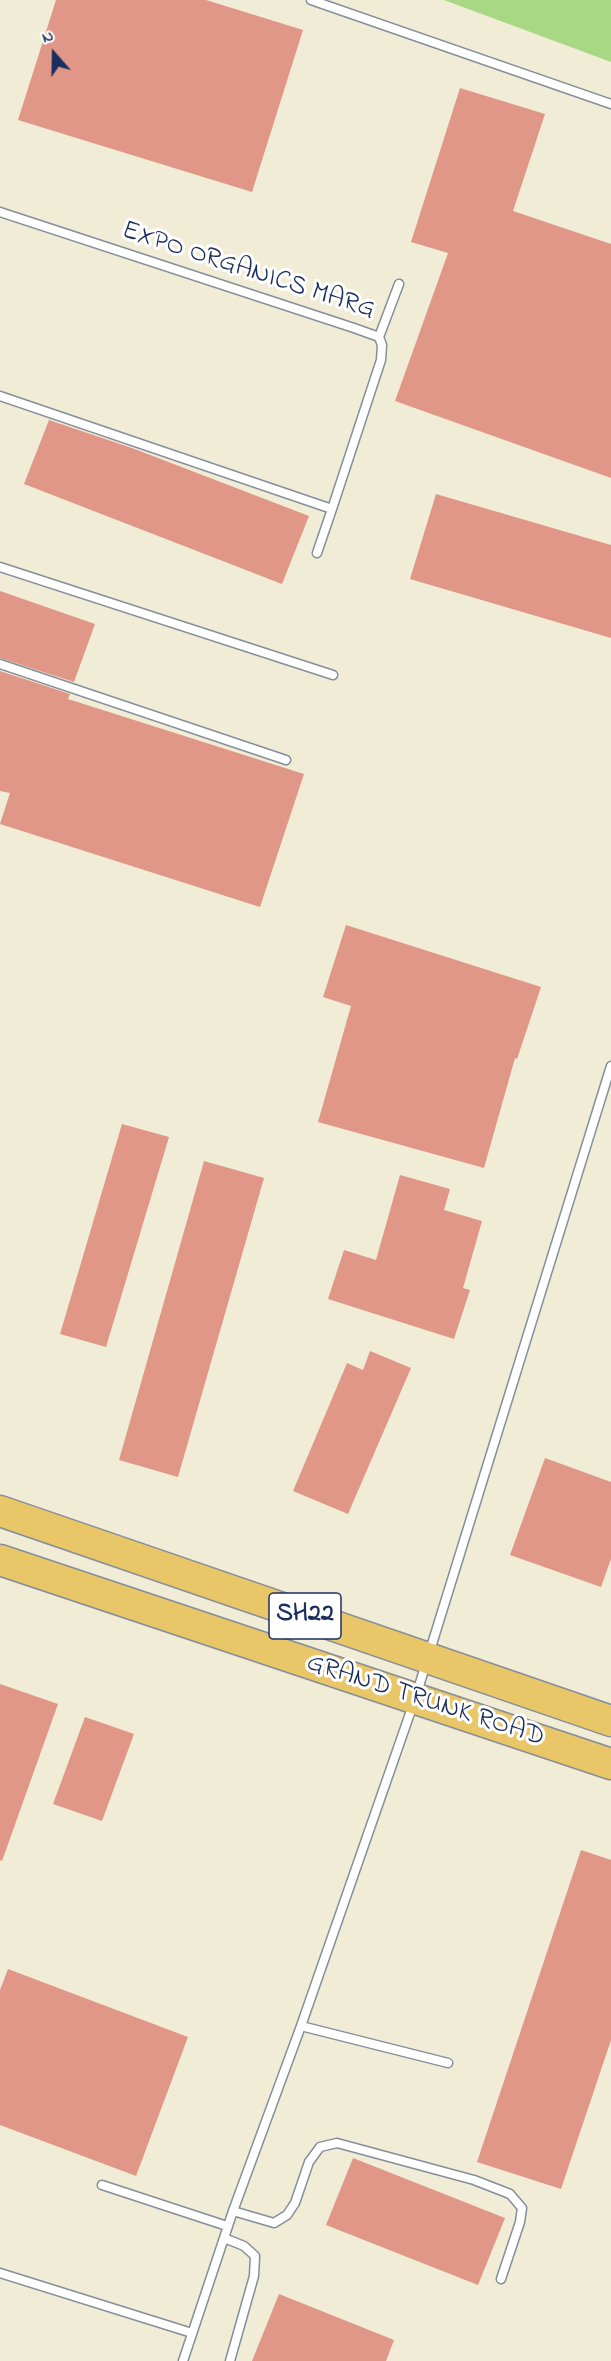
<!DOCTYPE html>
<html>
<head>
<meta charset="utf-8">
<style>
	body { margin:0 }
	#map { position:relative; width:611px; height:2361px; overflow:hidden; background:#f0ecd6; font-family:"Indie Flower",sans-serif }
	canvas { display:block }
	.north { position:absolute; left:24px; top:24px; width:60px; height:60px; -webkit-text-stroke:4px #fff; paint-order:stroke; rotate:340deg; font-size:16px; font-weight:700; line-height:24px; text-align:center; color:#1b2f5e }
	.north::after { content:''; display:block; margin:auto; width:21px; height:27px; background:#1b2f5e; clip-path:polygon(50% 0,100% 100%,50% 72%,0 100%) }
</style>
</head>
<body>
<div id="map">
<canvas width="611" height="2361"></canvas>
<div class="north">N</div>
</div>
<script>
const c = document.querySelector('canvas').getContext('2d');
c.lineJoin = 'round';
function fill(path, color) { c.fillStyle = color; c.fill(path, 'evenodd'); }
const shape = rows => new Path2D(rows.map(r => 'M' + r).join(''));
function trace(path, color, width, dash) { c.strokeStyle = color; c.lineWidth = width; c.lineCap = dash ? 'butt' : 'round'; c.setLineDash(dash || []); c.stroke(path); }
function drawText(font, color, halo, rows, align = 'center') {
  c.font = font + ' "Indie Flower",sans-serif'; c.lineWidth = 6; c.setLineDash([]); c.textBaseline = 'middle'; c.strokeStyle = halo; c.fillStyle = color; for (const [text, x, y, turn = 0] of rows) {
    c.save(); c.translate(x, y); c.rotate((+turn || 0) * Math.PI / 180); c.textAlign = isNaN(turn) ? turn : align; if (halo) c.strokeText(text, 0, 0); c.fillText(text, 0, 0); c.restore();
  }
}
const green = shape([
	[444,0,611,0,611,62]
]);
const building = shape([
	[56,0,206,0,303,30,252,192,18,120],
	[460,88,545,114,513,211,611,244,611,478,395,401,448,253,411,242],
	[49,420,132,448,309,516,282,584,24,484],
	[436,494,611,545,611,638,410,579],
	[0,591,95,624,74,682,0,658],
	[0,671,70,694,68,699,304,774,260,907,0,824,10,793,0,791],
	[346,925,541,987,517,1059,515,1058,484,1168,318,1122,351,1006,323,997],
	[122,1124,169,1137,106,1347,60,1334],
	[204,1161,264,1178,178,1477,119,1460],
	[400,1175,450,1189,444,1210,482,1221,463,1288,470,1290,454,1339,328,1299,344,1250,376,1260],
	[370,1351,411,1368,348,1514,293,1491,347,1363,363,1370],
	[545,1458,611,1482,611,1559,601,1587,510,1555],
	[0,1684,58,1704,2,1861,0,1860],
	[85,1717,134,1734,102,1821,53,1804],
	[581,1850,611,1860,611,2040,561,2189,477,2162],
	[8,1969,188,2037,136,2176,0,2125,0,1990],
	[353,2158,505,2218,478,2285,326,2225],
	[279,2294,394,2340,386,2361,252,2361]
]);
const lane = shape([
	[311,0,611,104],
	[0,212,354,328,379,337,382,345,381,360,332,509,0,396],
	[379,337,399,284],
	[317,553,332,509],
	[0,567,333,675],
	[0,664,286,760],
	[301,2026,448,2063],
	[102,2185,227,2226],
	[233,2211,274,2223,287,2215,295,2203,309,2162,320,2147,337,2143,474,2180,510,2194,522,2208,520,2222,501,2279],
	[224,2238,244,2246,255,2256,254,2276,230,2361],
	[0,2273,192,2333],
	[183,2361,233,2211,301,2026,415,1699,611,1066]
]);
const highway = shape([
	[0,1511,611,1721],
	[0,1560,611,1764]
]);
const shields = [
	[305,1616,72]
];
const shieldNames = [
	["SH22",305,1616]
];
const streetNames = [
	["EXPO ORGANICS MARG",248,272,18],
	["GRAND TRUNK ROAD",425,1702,18]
];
fill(green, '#a9d885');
fill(building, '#e09788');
trace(lane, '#868e9a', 11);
trace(highway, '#868e9a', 33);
trace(lane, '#fff', 8);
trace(highway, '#e9c769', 30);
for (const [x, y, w] of shields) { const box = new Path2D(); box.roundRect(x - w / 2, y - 23, w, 46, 4.5); c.fillStyle = '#fff'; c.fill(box); trace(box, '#1b2f5e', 1.5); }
drawText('bold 26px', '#1b2f5e', null, shieldNames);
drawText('27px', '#1b2f5e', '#fff', streetNames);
</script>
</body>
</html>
